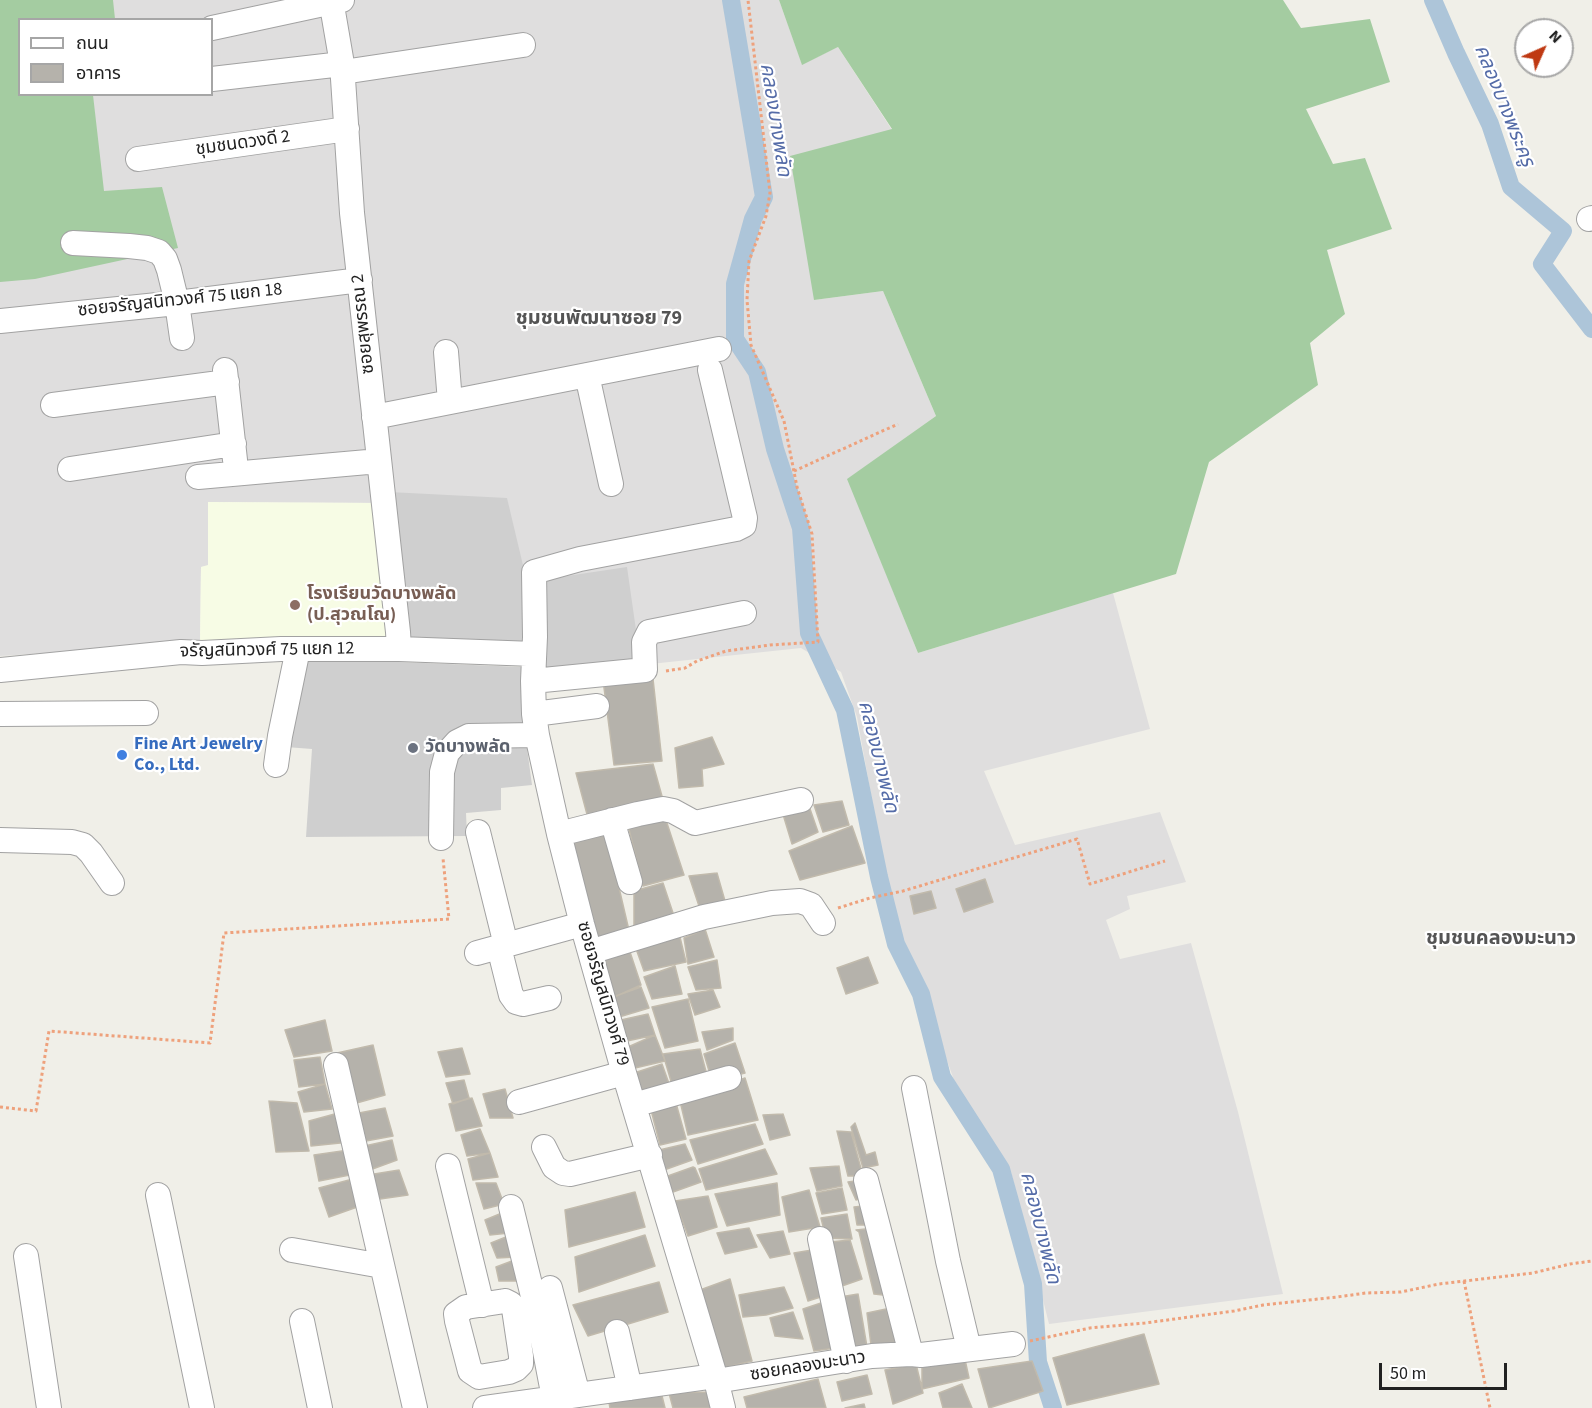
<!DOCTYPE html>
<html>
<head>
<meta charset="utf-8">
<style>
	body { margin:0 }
	#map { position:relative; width:1592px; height:1408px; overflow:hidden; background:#f0efe8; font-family:"Source Sans 3","Noto Sans Thai",sans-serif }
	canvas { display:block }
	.legend { position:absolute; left:18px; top:18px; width:195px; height:78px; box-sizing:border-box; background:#fff; border:2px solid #a6a6a6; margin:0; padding:8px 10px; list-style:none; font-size:18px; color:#212121 }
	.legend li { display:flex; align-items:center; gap:12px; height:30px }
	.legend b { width:30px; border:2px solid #a6a6a6 }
	.north { position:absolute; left:1514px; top:18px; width:60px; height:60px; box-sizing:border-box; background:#fff; border:2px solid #a6a6a6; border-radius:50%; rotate:45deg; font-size:16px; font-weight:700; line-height:24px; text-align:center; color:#212121 }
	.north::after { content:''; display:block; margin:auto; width:21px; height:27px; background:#bf3912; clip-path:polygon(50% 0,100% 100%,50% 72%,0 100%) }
	.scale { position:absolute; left:1379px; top:1363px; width:128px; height:27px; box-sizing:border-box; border:3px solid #212121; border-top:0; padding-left:8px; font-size:18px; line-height:21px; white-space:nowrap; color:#212121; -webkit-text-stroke:4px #fff; paint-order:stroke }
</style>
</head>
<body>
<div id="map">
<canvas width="1592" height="1408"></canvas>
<ul class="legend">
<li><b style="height:8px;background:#fff"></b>ถนน</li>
<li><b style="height:16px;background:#b5b2ab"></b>อาคาร</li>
</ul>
<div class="north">N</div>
<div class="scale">50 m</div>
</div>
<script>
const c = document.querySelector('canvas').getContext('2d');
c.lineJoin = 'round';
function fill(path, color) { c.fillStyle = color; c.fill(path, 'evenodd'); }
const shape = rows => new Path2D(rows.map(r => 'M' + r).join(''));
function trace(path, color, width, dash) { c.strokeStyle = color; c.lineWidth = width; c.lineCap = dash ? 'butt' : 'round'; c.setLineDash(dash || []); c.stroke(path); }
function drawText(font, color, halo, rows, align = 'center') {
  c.font = font + ' "Source Sans 3","Noto Sans Thai",sans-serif'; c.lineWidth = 4.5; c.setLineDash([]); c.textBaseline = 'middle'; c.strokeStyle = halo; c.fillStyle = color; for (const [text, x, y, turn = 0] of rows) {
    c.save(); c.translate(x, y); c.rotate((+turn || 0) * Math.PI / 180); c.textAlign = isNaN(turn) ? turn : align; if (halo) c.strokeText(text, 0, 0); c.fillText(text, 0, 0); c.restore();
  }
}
const residential = shape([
	[0,0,779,0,802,64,838,47,892,130,814,300,883,291,936,416,848,479,918,653,1113,593,1150,729,984,771,1015,845,1160,812,1186,882,1127,896,1130,909,1106,920,1120,959,1191,943,1238,1112,1283,1294,1049,1324,1011,1172,954,1080,891,906,857,717,841,672,801,648,641,665,527,582,379,503,209,502,208,566,201,567,200,643,0,656],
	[20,20,212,20,212,94,20,94]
]);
const education = shape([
	[208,502,379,503,393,645,200,643,201,567,208,565]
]);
const religious = shape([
	[389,492,507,498,527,582,627,567,641,665,542,677,540,649,406,641],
	[299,658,523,667,524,726,532,785,501,788,501,810,466,813,467,836,306,837,312,749,286,747]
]);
const forest = shape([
	[0,0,113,0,115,19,20,20,20,94,93,95,104,191,162,187,178,248,35,279,0,282],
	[779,0,1283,0,1301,28,1370,19,1390,82,1306,109,1333,164,1365,158,1392,229,1327,250,1345,314,1310,343,1318,385,1209,462,1176,574,918,653,847,479,936,416,883,291,814,300,790,156,892,129,838,47,802,65]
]);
const canal = shape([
	[731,0,764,197,753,219,735,284,735,339,757,372,775,449,801,528,809,633,845,710,879,877,896,944,921,994,942,1077,1001,1169,1033,1284,1038,1362,1053,1408],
	[1433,0,1456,53,1490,124,1511,187,1563,231,1542,264,1592,329]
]);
const building = shape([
	[653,679,662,761,614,765,603,680,653,679],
	[712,737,724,764,702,769,703,786,679,788,675,748,712,737],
	[653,764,665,807,588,818,576,773,653,764],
	[842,801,849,825,823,832,814,805,842,801],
	[809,806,818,832,792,844,782,811,809,806],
	[663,811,684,875,643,886,627,821,663,811],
	[852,826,865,863,800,880,789,851,852,826],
	[605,828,631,939,600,947,570,837,605,828],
	[717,873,727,908,701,912,689,876,717,873],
	[985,879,993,902,964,912,956,889,985,879],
	[663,883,676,922,634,935,634,891,663,883],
	[931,891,936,908,914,914,910,896,931,891],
	[678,929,686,962,644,971,634,943,678,929],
	[705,929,714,957,688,964,684,938,705,929],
	[628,946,641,985,612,998,601,954,628,946],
	[868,957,878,983,846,994,837,968,868,957],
	[717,960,721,988,696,990,688,967,717,960],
	[675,966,682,994,652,999,644,977,675,966],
	[641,987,649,1008,619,1017,613,997,641,987],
	[713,990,720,1007,695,1015,688,994,713,990],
	[688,999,698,1041,665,1048,652,1007,688,999],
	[648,1014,655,1035,627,1041,621,1020,648,1014],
	[325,1020,332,1051,294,1057,285,1030,325,1020],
	[733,1028,733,1040,707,1050,702,1032,733,1028],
	[655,1035,665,1061,635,1068,628,1047,655,1035],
	[735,1043,745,1073,712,1081,704,1054,735,1043],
	[373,1045,385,1095,353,1104,337,1053,373,1045],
	[462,1048,470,1074,446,1077,438,1052,462,1048],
	[700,1049,708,1079,673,1088,663,1054,700,1049],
	[320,1057,325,1084,299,1087,294,1060,320,1057],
	[662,1064,672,1092,644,1100,634,1073,662,1064],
	[745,1078,758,1120,688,1135,680,1101,745,1078],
	[464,1080,469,1098,453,1104,446,1083,464,1080],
	[325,1084,332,1109,304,1112,298,1092,325,1084],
	[505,1089,513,1118,490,1118,483,1094,505,1089],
	[674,1096,686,1139,660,1145,649,1102,674,1096],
	[472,1098,482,1126,456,1131,449,1104,472,1098],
	[269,1101,297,1103,309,1151,276,1152,269,1101],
	[385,1108,393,1136,366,1141,359,1113,385,1108],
	[342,1112,350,1142,311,1146,309,1121,342,1112],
	[783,1114,790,1135,770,1140,763,1115,783,1114],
	[855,1123,866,1155,875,1152,878,1165,863,1168,851,1127,855,1123],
	[755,1124,763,1144,698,1164,690,1140,755,1124],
	[480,1129,490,1153,467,1156,461,1135,480,1129],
	[837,1131,851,1132,863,1176,848,1176,837,1131],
	[392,1140,397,1160,367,1171,360,1147,392,1140],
	[685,1144,692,1160,664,1170,655,1151,685,1144],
	[765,1149,777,1174,706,1190,699,1169,765,1149],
	[349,1150,360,1173,319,1181,314,1155,349,1150],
	[490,1153,498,1177,473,1180,468,1159,490,1153],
	[839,1166,842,1186,817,1191,810,1168,839,1166],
	[693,1167,695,1168,701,1182,673,1192,665,1177,693,1167],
	[399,1170,408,1195,373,1200,368,1175,399,1170],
	[349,1180,360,1206,329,1217,319,1188,349,1180],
	[862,1180,868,1196,856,1200,848,1182,862,1180],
	[476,1183,496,1183,504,1204,484,1209,476,1183],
	[777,1183,780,1215,727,1226,715,1194,777,1183],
	[842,1188,847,1210,822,1214,816,1193,842,1188],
	[809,1190,820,1227,789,1232,782,1197,809,1190],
	[635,1192,645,1227,569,1247,565,1210,635,1192],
	[708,1196,717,1227,688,1236,675,1201,708,1196],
	[872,1205,872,1225,857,1225,854,1207,872,1205],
	[502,1213,509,1233,490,1235,485,1220,502,1213],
	[847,1214,852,1239,826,1238,821,1218,847,1214],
	[749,1228,757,1247,725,1254,717,1233,749,1228],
	[875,1228,892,1296,874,1294,859,1232,856,1230,875,1228],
	[783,1231,790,1254,770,1258,757,1235,783,1231],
	[511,1235,516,1257,497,1258,491,1243,511,1235],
	[645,1235,655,1266,579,1292,575,1257,645,1235],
	[850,1240,862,1279,839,1287,830,1242,850,1240],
	[818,1249,830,1294,808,1301,794,1253,818,1249],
	[520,1258,526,1281,499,1281,496,1267,520,1258],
	[730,1279,752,1361,723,1368,700,1290,730,1279],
	[659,1282,668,1312,588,1336,573,1305,659,1282],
	[784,1287,793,1308,766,1315,743,1317,739,1295,784,1287],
	[858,1294,867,1347,848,1346,834,1298,858,1294],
	[827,1301,842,1347,814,1351,803,1309,827,1301],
	[886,1309,897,1343,871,1345,867,1313,886,1309],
	[793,1312,803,1339,775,1336,770,1318,793,1312],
	[1144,1334,1159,1384,1067,1405,1053,1358,1144,1334],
	[964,1355,969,1378,922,1389,922,1366,964,1355],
	[1032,1361,1043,1391,989,1408,978,1369,1032,1361],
	[916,1364,923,1393,893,1404,885,1370,916,1364],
	[867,1375,872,1394,842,1401,837,1382,867,1375],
	[818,1379,826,1408,747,1408,744,1397,818,1379],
	[962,1384,972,1408,943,1408,939,1393,962,1384],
	[707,1392,711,1408,673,1408,669,1393,707,1392],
	[662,1396,665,1408,610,1408,608,1397,662,1396],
	[864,1404,865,1408,845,1408,864,1404]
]);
const path = shape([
	[794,471,898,424],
	[666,671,685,668,697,661,726,651,770,645,818,642,812,534,797,487,784,421,751,345,747,300,749,261,766,216,770,193,748,0],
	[838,908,870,898,903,891,1077,839,1090,884,1165,861],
	[0,1107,36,1111,49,1031,210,1043,224,933,449,919,443,858],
	[1464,1281,1490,1408],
	[1030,1341,1090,1328,1145,1323,1234,1311,1263,1305,1337,1297,1366,1293,1401,1292,1439,1284,1533,1273,1570,1264,1592,1261]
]);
const minor = shape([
	[331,0,342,64,352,213,398,632,399,649],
	[212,28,342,0],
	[343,72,523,45],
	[212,79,342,64],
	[138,159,347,129],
	[1589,219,1592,218],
	[73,243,129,246,147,248,159,252,165,259,169,270,177,303,182,338],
	[0,321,177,303,360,280],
	[446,352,450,402],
	[225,370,235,460],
	[710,370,745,518,744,525,736,529,580,559,534,572,535,637,533,681,534,714,537,735,559,834,582,924,624,1073,715,1376,723,1408],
	[587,375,611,484],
	[53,405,227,382],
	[374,417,719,349],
	[70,469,234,444],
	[198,477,379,461],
	[0,670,181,652,202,653,281,649,399,649,534,654],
	[533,681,645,670,644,642,649,632,744,613],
	[0,714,146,713],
	[534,714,597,706],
	[276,765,280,736,298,649],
	[612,820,630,882],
	[478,832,506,945],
	[559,834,638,814,663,809,673,811,695,823,801,800],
	[441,838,442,772,447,753,457,742,469,736,537,735],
	[0,840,72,842,83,845,91,853,112,883],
	[499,947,511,995,516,1002,523,1004,549,998],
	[590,952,704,917,772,903,800,901,811,905,823,923],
	[477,953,582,924],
	[336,1065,415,1408],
	[914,1088,948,1261,969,1349],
	[519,1102,624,1073],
	[634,1105,729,1078],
	[544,1147,554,1167,563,1173,570,1174,650,1155],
	[448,1166,482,1305],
	[866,1180,911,1354],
	[158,1195,202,1408],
	[511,1207,540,1325,554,1398],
	[820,1239,846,1361],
	[292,1250,382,1266],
	[26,1256,49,1408],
	[550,1288,578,1395],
	[505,1301,511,1304,514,1309,521,1356,521,1364,516,1369,509,1372,479,1377,470,1371,457,1321,456,1314,466,1307,505,1301],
	[302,1321,320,1408],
	[617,1332,630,1388],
	[716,1381,872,1356,911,1354,921,1355,1013,1344],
	[485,1408,715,1376]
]);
const markers = [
	[295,605,6,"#8d6e63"],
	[413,748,6,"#6b7280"],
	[122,755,6,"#3f7fe0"]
];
const streetNames = [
	["ชุมชนดวงดี 2",243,144,-8],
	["ซอยจรัญสนิทวงศ์ 75 แยก 18",180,301,-6],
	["ซอยสุพรรณ 2",364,324,-96],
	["จรัญสนิทวงศ์ 75 แยก 12",267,651,-1],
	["ซอยจรัญสนิทวงศ์ 79",602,994,74],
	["ซอยคลองมะนาว",808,1367,-9]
];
const educationNames = [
	["โรงเรียนวัดบางพลัด",307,595],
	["(ป.สุวณโณ)",307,616]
];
const shopNames = [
	["Fine Art Jewelry",134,745],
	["Co., Ltd.",134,766]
];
const worshipNames = [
	["วัดบางพลัด",425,748]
];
const waterNames = [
	["คลองบางพระครู",1503,106,68],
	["คลองบางพลัด",774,120,81],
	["คลองบางพลัด",877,757,76],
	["คลองบางพลัด",1039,1228,76]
];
const neighbourhoodNames = [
	["ชุมชนพัฒนาซอย 79",599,320],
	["ชุมชนคลองมะนาว",1501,940]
];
fill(residential, '#dfdede');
fill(education, '#f7fce5');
fill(religious, '#cfcfcf');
fill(forest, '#a4cca1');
trace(canal, '#adc5d9', 18);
fill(building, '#b5b2ab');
trace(building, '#c1baac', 1.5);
trace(minor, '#a2a2a2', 26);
trace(path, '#eea17c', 3, [3, 3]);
trace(minor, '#fff', 24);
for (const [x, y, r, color] of markers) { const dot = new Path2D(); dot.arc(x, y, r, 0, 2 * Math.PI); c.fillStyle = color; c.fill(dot); trace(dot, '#fff', 2); }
drawText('18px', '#212121', '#fff', streetNames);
drawText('bold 18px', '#785e54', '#fff', educationNames, 'left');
drawText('bold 18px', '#366cbe', '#fff', shopNames, 'left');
drawText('bold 18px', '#5b616d', '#fff', worshipNames, 'left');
drawText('italic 20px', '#556ca8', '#fff', waterNames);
drawText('bold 20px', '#545454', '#fff', neighbourhoodNames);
</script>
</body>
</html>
